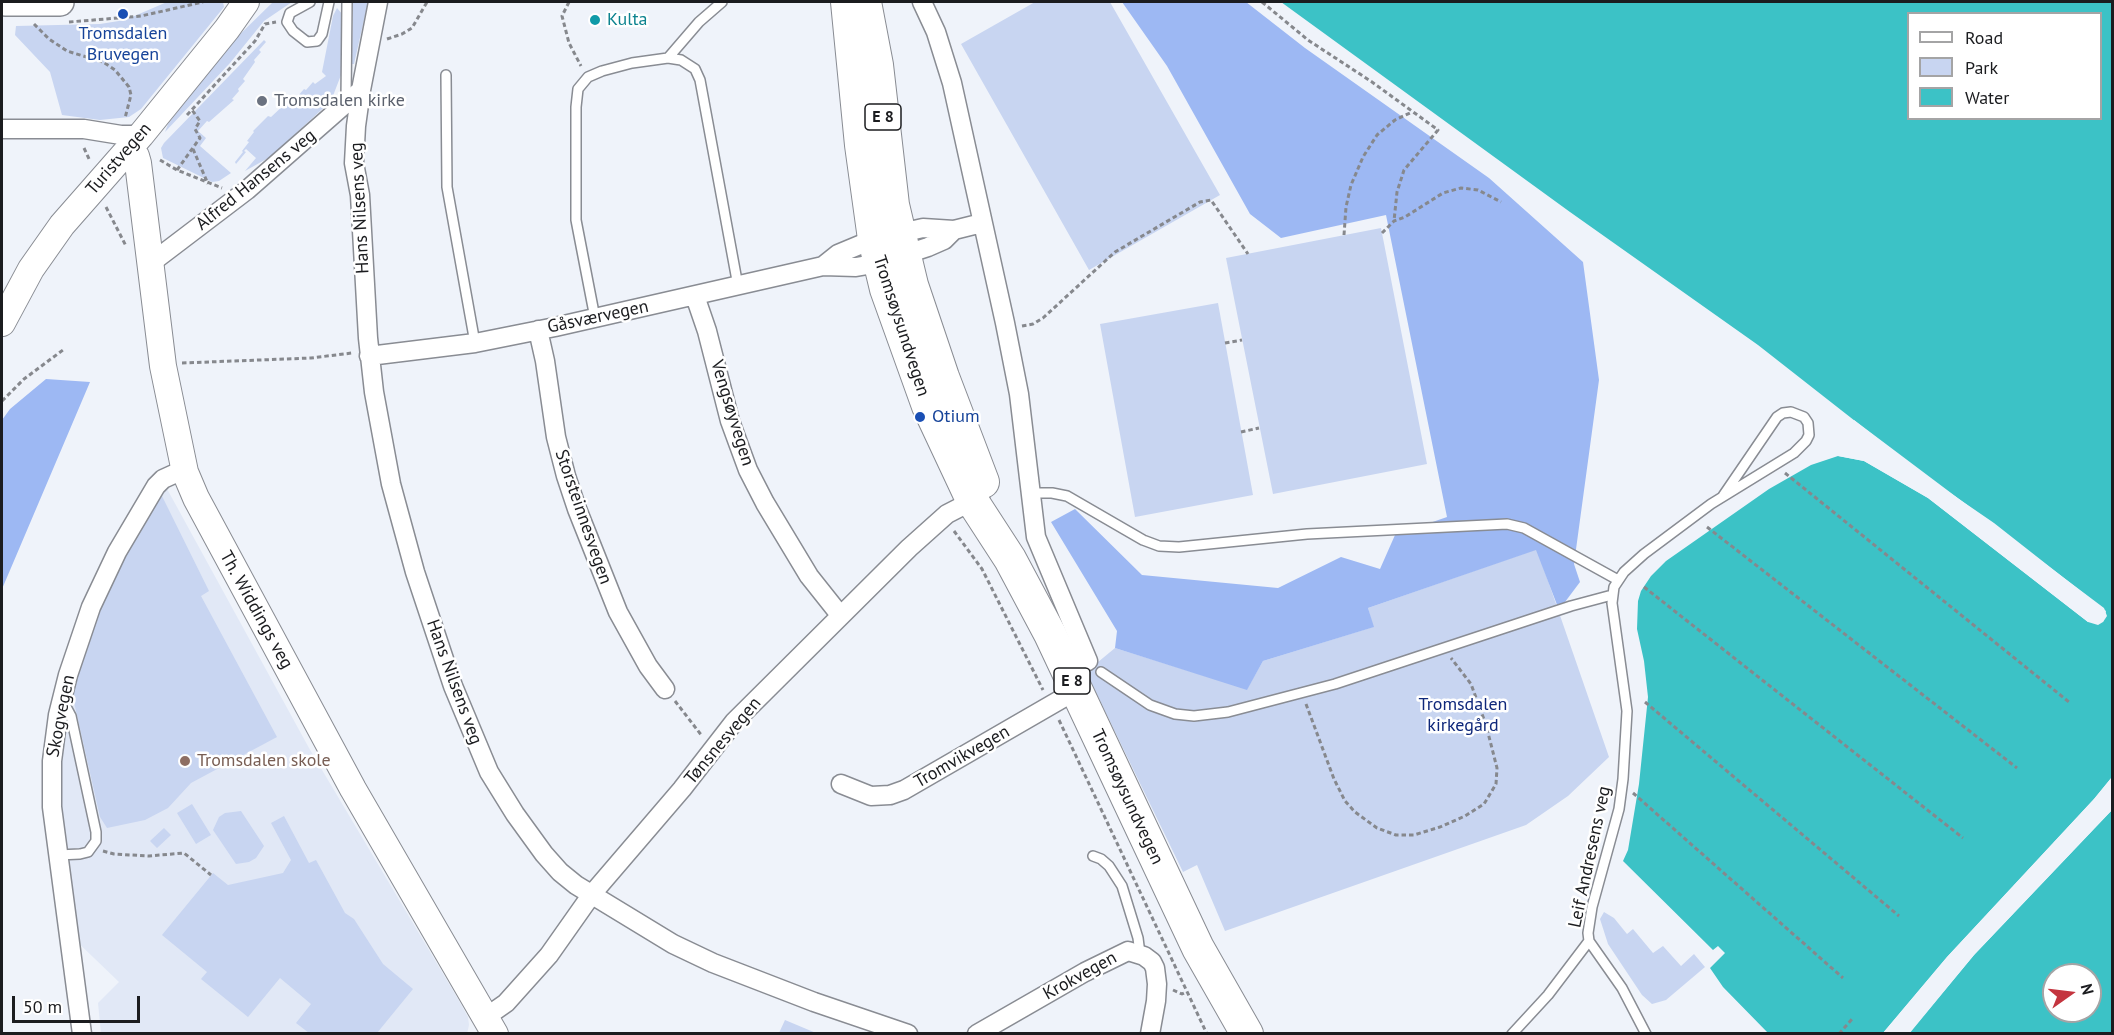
<!DOCTYPE html>
<html>
<head>
<meta charset="utf-8">
<style>
	body { margin:0 }
	#map { position:relative; width:2114px; height:1035px; overflow:hidden; background:#eff3fa; font-family:"PT Sans",sans-serif }
	canvas { display:block }
	.frame { position:absolute; inset:0; border:3px solid #1b1c1f; pointer-events:none }
	.legend { position:absolute; left:1907px; top:12px; width:195px; height:108px; box-sizing:border-box; background:#fff; border:2px solid #a4a4a5; margin:0; padding:8px 10px; list-style:none; font-size:18px; color:#1b1c1f }
	.legend li { display:flex; align-items:center; gap:12px; height:30px }
	.legend b { width:30px; border:2px solid #a4a4a5 }
	.north { position:absolute; left:2042px; top:963px; width:60px; height:60px; box-sizing:border-box; background:#fff; border:2px solid #a4a4a5; border-radius:50%; rotate:76deg; font-size:16px; font-weight:700; line-height:24px; text-align:center; color:#1b1c1f }
	.north::after { content:''; display:block; margin:auto; width:21px; height:27px; background:#c4353f; clip-path:polygon(50% 0,100% 100%,50% 72%,0 100%) }
	.scale { position:absolute; left:12px; top:996px; width:128px; height:27px; box-sizing:border-box; border:3px solid #1b1c1f; border-top:0; padding-left:8px; font-size:18px; line-height:21px; white-space:nowrap; color:#1b1c1f; -webkit-text-stroke:4px #fff; paint-order:stroke }
</style>
</head>
<body>
<div id="map">
<canvas width="2114" height="1035"></canvas>
<div class="frame"></div>
<ul class="legend">
<li><b style="height:8px;background:#fff"></b>Road</li>
<li><b style="height:16px;background:#c8d5f1"></b>Park</li>
<li><b style="height:16px;background:#3cc2c6"></b>Water</li>
</ul>
<div class="north">N</div>
<div class="scale">50 m</div>
</div>
<script>
const c = document.querySelector('canvas').getContext('2d');
c.lineJoin = 'round';
function fill(path, color) { c.fillStyle = color; c.fill(path, 'evenodd'); }
const shape = rows => new Path2D(rows.map(r => 'M' + r).join(''));
function trace(path, color, width, dash) { c.strokeStyle = color; c.lineWidth = width; c.lineCap = dash ? 'butt' : 'round'; c.setLineDash(dash || []); c.stroke(path); }
function drawText(font, color, halo, rows, align = 'center') {
  c.font = font + ' "PT Sans",sans-serif'; c.lineWidth = 5; c.setLineDash([]); c.textBaseline = 'middle'; c.strokeStyle = halo; c.fillStyle = color; for (const [text, x, y, turn = 0] of rows) {
    c.save(); c.translate(x, y); c.rotate((+turn || 0) * Math.PI / 180); c.textAlign = isNaN(turn) ? turn : align; if (halo) c.strokeText(text, 0, 0); c.fillText(text, 0, 0); c.restore();
  }
}
const built = shape([
	[166,487,309,748,458,999,468,1017,469,1025,467,1034,101,1033,98,1003,119,982,68,933,51,774,94,600]
]);
const green = shape([
	[167,2,223,2,224,7,154,93,141,109,129,117,100,120,62,115,50,72,15,35,16,26,100,24,125,20],
	[273,2,292,2,264,21,230,63,165,132,168,124,230,44],
	[353,2,368,2,354,64,352,64],
	[1035,2,1110,2,1220,195,1089,270,961,44],
	[337,8,343,15,341,75,331,101,270,157,245,171,256,158,246,149,244,151,246,152,236,164,235,162,243,152,242,151,249,142,247,141,254,132,253,131,268,116,271,117,286,103,288,104,295,96,297,97,304,89,306,90,313,82,315,84,326,76,322,72,333,16],
	[264,40,266,42,259,50,261,52,254,60,255,62,243,79,245,81,238,89,239,91,232,99,234,100,209,122,207,121,198,131,206,138,200,146,231,173,219,181,212,182,163,158,161,148,164,143],
	[1381,228,1427,464,1273,494,1226,258],
	[1218,303,1253,495,1135,517,1100,324],
	[160,492,209,591,201,596,277,737,191,783,168,808,145,820,107,828,100,817,71,689,111,576],
	[1537,549,1609,757,1568,796,1526,825,1225,931,1197,865,1183,872,1086,672,1115,648,1247,689,1263,661,1373,627,1368,608],
	[192,804,211,835,196,844,177,813],
	[241,811,264,846,256,858,249,862,236,864,213,830,219,817,225,813],
	[284,816,309,863,316,860,345,913,354,919,383,964,413,989,377,1033,309,1033,296,1023,311,1004,280,978,248,1017,201,979,207,972,162,935,213,873,228,885,283,873,291,860,271,823],
	[164,828,171,835,157,848,150,841],
	[1604,912,1614,918,1627,934,1633,929,1653,953,1663,946,1681,966,1694,954,1705,967,1666,1000,1652,1004,1642,995,1608,944,1600,919],
	[785,1020,816,1033,779,1033]
]);
const forest = shape([
	[1122,2,1246,2,1305,48,1489,178,1583,262,1599,380,1574,564,1580,582,1559,610,1536,550,1368,608,1374,627,1263,661,1247,690,1115,648,1117,631,1051,522,1075,509,1142,575,1278,588,1341,557,1380,569,1395,535,1447,517,1386,215,1281,238,1250,214,1167,66],
	[46,379,90,382,2,589,2,420,10,409]
]);
const water = shape([
	[1281,2,2112,2,2112,777,2094,799,1947,957,1883,1033,1768,1033,1723,987,1710,968,1725,953,1718,946,1713,950,1623,861,1628,850,1639,784,1648,697,1644,661,1637,629,1638,601,1641,591,1651,576,1666,561,1769,489,1811,465,1838,456,1864,461,1928,498,2088,622,2103,622,2106,611,1994,523,1924,475,1758,345,1570,212],
	[1908,14,2100,14,2100,118,1908,118],
	[2112,810,2112,1033,1909,1034,1974,955],
	[2054,975,2090,975,2090,1011,2054,1011]
]);
const pier = shape([
	[1854,420,2104,608,2107,616,2103,622,2098,625,2088,622,1928,498,1864,461,1838,456,1840,453,1866,458,1930,496,2090,619,2097,621,2101,620,2104,616,2102,610,1992,526,1922,477,1853,423],
	[2112,777,2112,782,2096,801,1950,959,1887,1034,1883,1033,1947,957,2094,799],
	[2112,807,2112,810,1974,955,1909,1033,1906,1034,1972,953]
]);
const path = shape([
	[569,2,562,16,569,43,581,66],
	[1262,2,1308,40,1372,82,1438,130,1404,170,1397,192,1394,221],
	[69,22,141,16,203,2],
	[34,24,49,39,67,51,103,62,115,70,129,87,131,95,125,118],
	[387,39,402,34,412,28,427,2],
	[187,115,255,41,265,24,276,22],
	[84,148,90,161],
	[193,149,208,184],
	[160,160,177,170,222,188],
	[177,170,200,138,195,129,200,121,192,110],
	[106,207,126,246],
	[1382,233,1394,221,1405,217,1443,193,1461,188,1478,190,1501,202],
	[1344,235,1346,207,1351,185,1363,157,1377,135,1395,120,1412,112],
	[1022,326,1033,324,1043,318,1115,252,1200,202,1211,200,1248,254],
	[1225,343,1242,340],
	[182,363,311,358,352,353],
	[2,401,24,379,63,350],
	[1241,432,1259,428],
	[1785,473,2069,702],
	[1707,527,2017,768],
	[954,531,982,569,1043,690],
	[1644,587,1963,838],
	[675,701,702,736],
	[1645,702,1899,916],
	[1306,704,1334,779,1345,801,1355,812,1377,828,1396,835,1414,835,1440,827,1465,816,1484,804,1496,784,1497,768,1486,725,1471,684,1451,658],
	[1059,720,1207,1034],
	[1633,793,1843,978],
	[103,851,114,854,149,856,184,853,211,875],
	[1173,990,1182,994,1186,992],
	[1839,1034,1852,1019]
]);
const lane = shape([
	[310,2,290,13,287,22,293,31,307,42,317,41,322,34,329,2],
	[668,58,699,22,722,2],
	[446,75,447,187,475,343],
	[346,101,347,2],
	[595,318,576,220,576,107,578,89,588,77,602,71,632,63,668,58,681,60,695,69,700,80,738,286],
	[1030,493,1052,493,1067,496,1143,540,1159,546,1179,547,1307,534,1507,524,1524,528,1618,580],
	[1101,672,1150,705,1175,714,1194,716,1228,712,1335,684,1571,606,1612,595],
	[58,855,80,854,88,852,96,841,96,832,71,716,63,701],
	[1093,856,1101,859,1109,866,1122,886,1138,938,1140,954],
	[1589,941,1622,988,1646,1034],
	[1512,1034,1548,995,1589,941,1588,933,1592,907,1619,809,1623,779,1627,711,1612,603,1614,587,1624,572,1644,554,1711,504,1794,453,1806,441,1809,435,1808,423,1804,417,1791,412,1783,413,1777,417,1723,496]
]);
const street = shape([
	[378,2,361,90,356,126,354,163,360,195,368,338,374,392,391,484,415,572,453,686,489,772,515,814,544,854,560,872,576,885,673,944,713,963,814,1002,908,1034],
	[922,2,936,32,952,83,1005,323,1019,394,1036,537,1088,661],
	[2,129,84,129,121,135,141,135],
	[151,263,247,190,361,90],
	[823,266,838,254,874,239,923,228,954,230,982,223],
	[695,296,707,331,730,421,748,470,765,503,809,576,840,615],
	[538,330,545,361,556,437,566,476,577,509,618,612,648,666,665,689],
	[369,356,475,343,555,327,823,266,856,267,879,263,928,247,944,240,954,230],
	[841,784,871,796,890,795,904,790,1077,690],
	[486,1017,506,1003,549,955,592,894,682,789,734,722,909,548,947,514,980,497],
	[82,1034,52,807,52,761,58,715,68,675,91,607,117,552,156,486,163,479,185,469],
	[977,1034,1085,972,1128,951,1144,956,1152,962,1155,968,1157,984,1156,1001,1150,1034]
]);
const secondary = shape([
	[129,148,136,156,138,163,163,366,185,472,196,498,353,789,495,1034],
	[2,323,31,269,62,225,141,135,227,29,246,2]
]);
const primary = shape([
	[5,2,60,2]
]);
const highway = shape([
	[847,2,861,145,874,239,886,289,928,406,973,502,1010,559,1050,634,1198,948,1247,1034],
	[865,2,877,65,893,205,905,256,912,285,943,377,983,482]
]);
const markers = [
	[123,14,6,"#1a4fb4"],
	[595,20,6,"#0f9aa8"],
	[262,101,6,"#6b7280"],
	[920,417,6,"#1a4fb4"],
	[185,761,6,"#8d6e63"]
];
const shields = [
	[883,117,36],
	[1072,681,36]
];
const shieldNames = [
	["E 8",883,117],
	["E 8",1072,681]
];
const cultureNames = [
	["Kulta",607,20]
];
const transitNames = [
	["Tromsdalen",123,34],
	["Bruvegen",123,55],
	["Otium",932,417,"left"]
];
const worshipNames = [
	["Tromsdalen kirke",274,101]
];
const streetNames = [
	["Turistvegen",119,159,-49],
	["Alfred Hansens veg",256,180,-39],
	["Hans Nilsens veg",360,208,-93],
	["Gåsværvegen",598,317,-12],
	["Tromsøysundvegen",901,326,72],
	["Vengsøyvegen",732,413,73],
	["Storsteinnesvegen",583,517,71],
	["Th. Widdings veg",256,610,61],
	["Hans Nilsens veg",454,682,70],
	["Skogvegen",61,716,-79],
	["Tønsnesvegen",723,741,-50],
	["Tromvikvegen",962,757,-30],
	["Tromsøysundvegen",1127,797,65],
	["Leif Andresens veg",1590,857,-78],
	["Krokvegen",1080,976,-29]
];
const parkNames = [
	["Tromsdalen",1463,705],
	["kirkegård",1463,726]
];
const educationNames = [
	["Tromsdalen skole",197,761]
];
fill(built, '#e1e8f6');
fill(green, '#c8d5f1');
fill(forest, '#9db8f3');
fill(water, '#3cc2c6');
fill(pier, '#eff3fa');
trace(lane, '#898c93', 12);
trace(street, '#898c93', 21);
trace(secondary, '#898c93', 28);
trace(primary, '#898c93', 30);
trace(highway, '#898c93', 34);
trace(path, '#86888d', 3, [4.5, 3]);
trace(lane, '#fff', 9);
trace(street, '#fff', 18);
trace(secondary, '#fff', 26);
trace(primary, '#fff', 27);
trace(highway, '#fff', 32);
for (const [x, y, r, color] of markers) { const dot = new Path2D(); dot.arc(x, y, r, 0, 2 * Math.PI); c.fillStyle = color; c.fill(dot); trace(dot, '#fff', 2); }
for (const [x, y, w] of shields) { const box = new Path2D(); box.roundRect(x - w / 2, y - 13, w, 26, 4.5); c.fillStyle = '#fff'; c.fill(box); trace(box, '#1b1c1f', 1.5); }
drawText('bold 16px', '#1b1c1f', null, shieldNames);
drawText('18px', '#0d838f', '#fff', cultureNames, 'left');
drawText('18px', '#164399', '#fff', transitNames);
drawText('18px', '#5b616d', '#fff', worshipNames, 'left');
drawText('18px', '#1b1c1f', '#fff', streetNames);
drawText('18px', '#0f287a', '#fff', parkNames);
drawText('18px', '#785e54', '#fff', educationNames, 'left');
</script>
</body>
</html>
